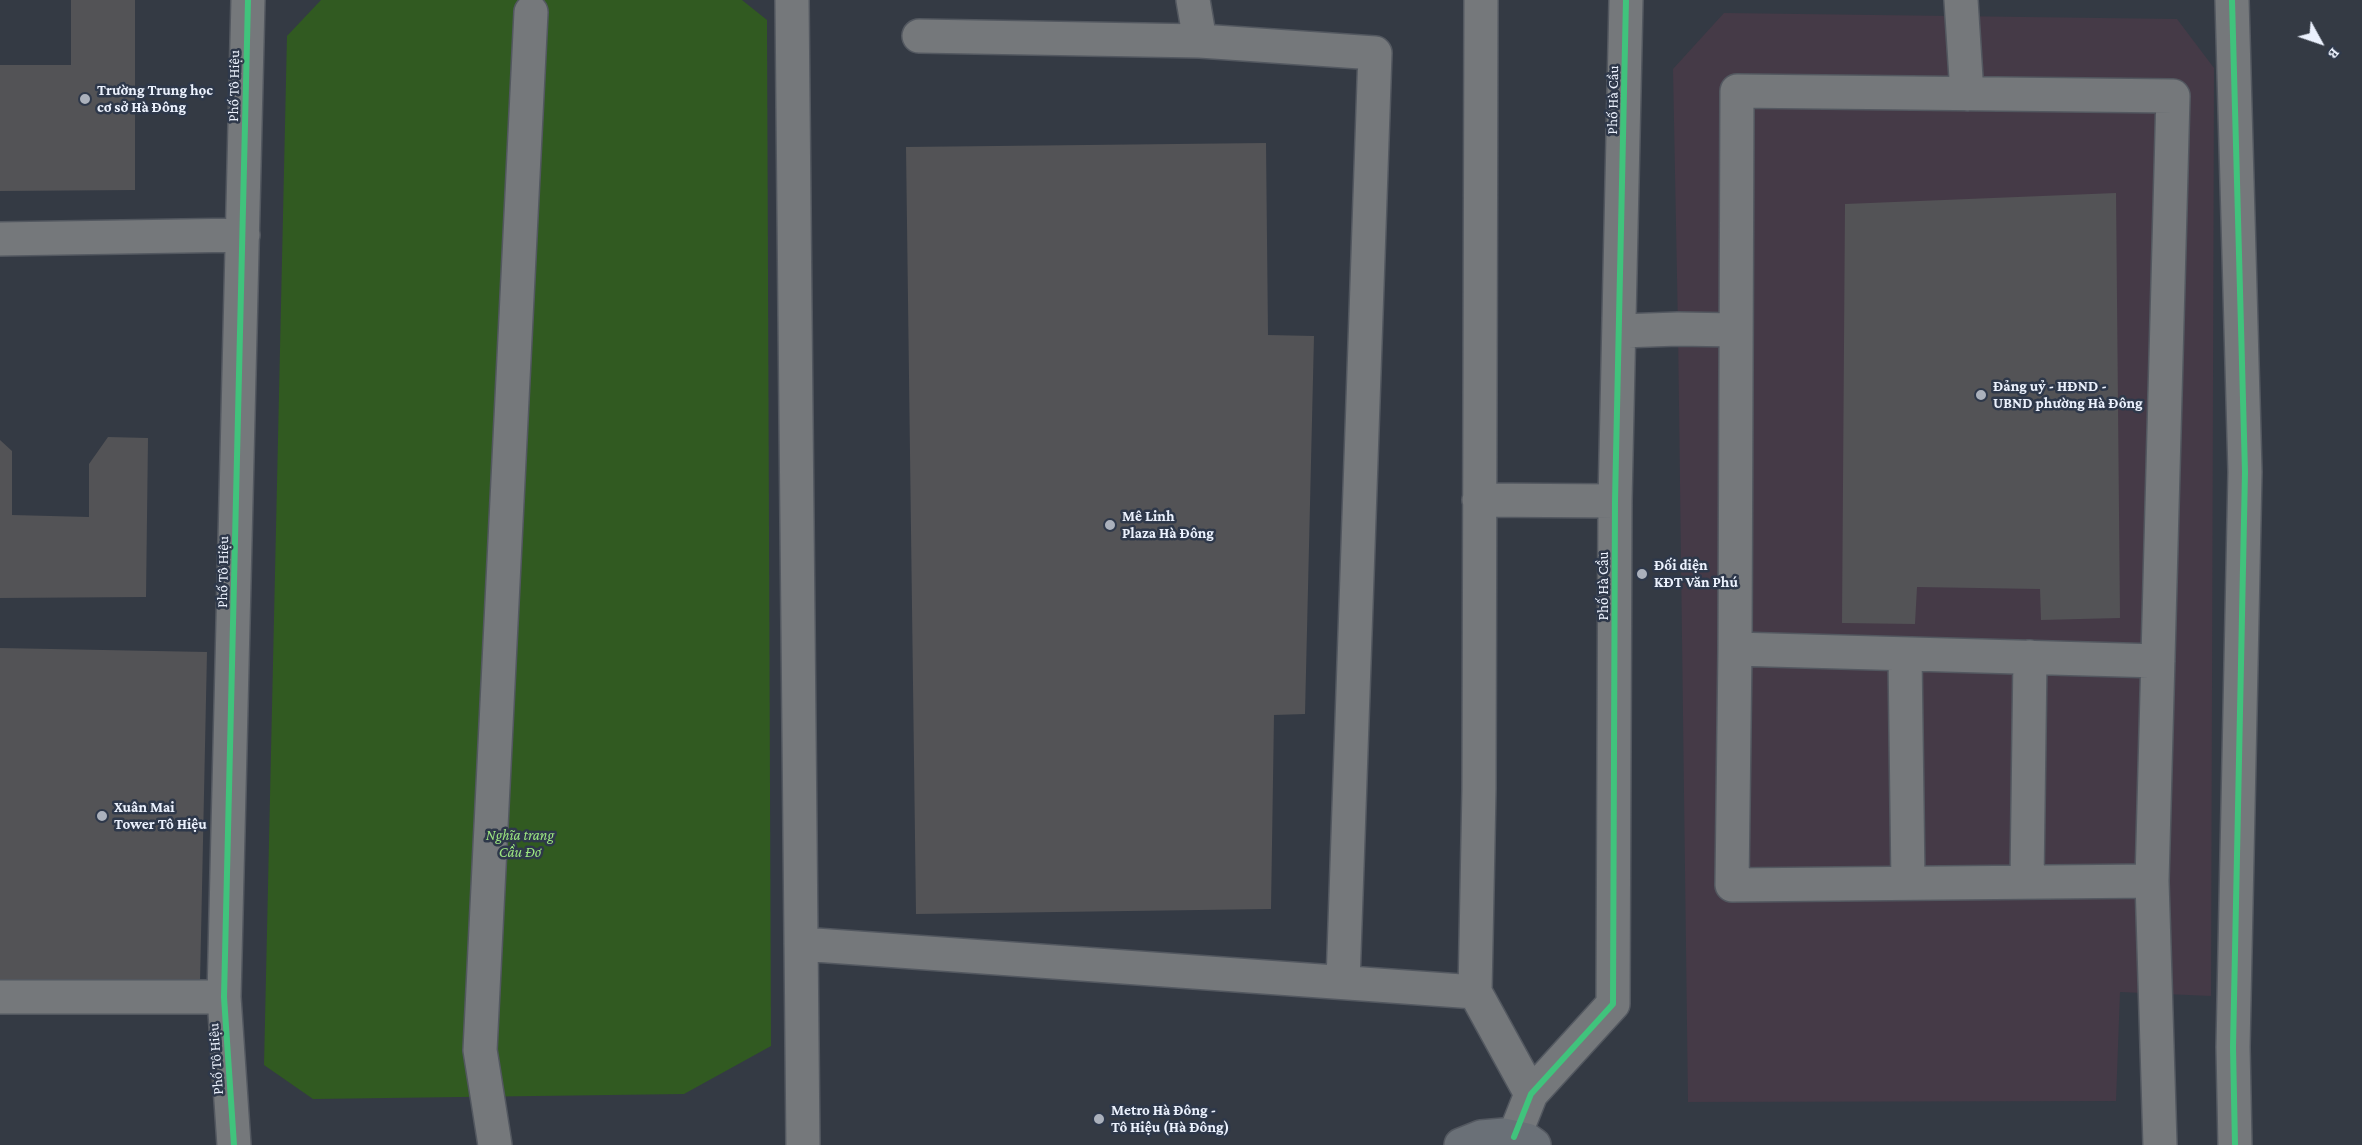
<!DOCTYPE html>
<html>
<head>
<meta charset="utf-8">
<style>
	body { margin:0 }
	#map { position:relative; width:2362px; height:1145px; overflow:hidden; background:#343a44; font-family:"Crimson Pro",serif }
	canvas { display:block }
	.north { position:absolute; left:2290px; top:12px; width:60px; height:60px; -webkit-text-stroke:4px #2e384a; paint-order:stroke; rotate:130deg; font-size:16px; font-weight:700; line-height:24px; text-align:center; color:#ebf1fd }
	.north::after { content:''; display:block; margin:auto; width:21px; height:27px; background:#ebf1fd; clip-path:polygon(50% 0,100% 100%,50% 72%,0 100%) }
</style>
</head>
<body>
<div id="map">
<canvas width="2362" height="1145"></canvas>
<div class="north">B</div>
</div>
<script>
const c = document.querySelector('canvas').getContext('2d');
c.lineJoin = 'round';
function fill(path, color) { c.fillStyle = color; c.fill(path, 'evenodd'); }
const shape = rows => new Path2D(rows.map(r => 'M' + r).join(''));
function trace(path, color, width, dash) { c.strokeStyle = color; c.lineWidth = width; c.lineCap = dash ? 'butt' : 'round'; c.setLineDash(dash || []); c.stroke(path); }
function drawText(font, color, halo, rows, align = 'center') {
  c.font = font + ' "Crimson Pro",serif'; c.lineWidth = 5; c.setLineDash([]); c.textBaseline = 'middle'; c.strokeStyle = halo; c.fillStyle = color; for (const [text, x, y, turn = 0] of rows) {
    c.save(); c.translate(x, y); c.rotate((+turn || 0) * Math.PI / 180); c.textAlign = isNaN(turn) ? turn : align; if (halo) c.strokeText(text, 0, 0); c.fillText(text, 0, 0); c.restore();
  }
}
const commercial = shape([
	[1724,13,2177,19,2214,68,2211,996,2120,992,2116,1101,1688,1102,1678,329,1673,69]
]);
const green = shape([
	[321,0,742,0,767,20,771,1046,684,1094,313,1099,264,1065,287,36]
]);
const building = shape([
	[71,0,135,0,135,190,0,191,0,65,71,65],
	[1266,143,1268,335,1314,336,1305,714,1274,715,1271,909,916,914,906,147],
	[2116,193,2120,618,2041,620,2040,589,1917,587,1915,624,1842,623,1845,204],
	[108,437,148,438,146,597,0,598,0,440,12,451,12,515,89,517,89,464],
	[0,648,207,652,200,983,0,979]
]);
const minor = shape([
	[792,0,803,1145],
	[1193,0,1200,41,1375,53,1343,982],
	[1481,0,1479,789,1475,992,1531,1094],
	[1961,0,1967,94],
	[2232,0,2245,472,2233,1047,2235,1145],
	[919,36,1200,41],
	[0,239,243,235],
	[1621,331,1678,329,1736,330],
	[1479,500,1615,501],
	[1735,649,2158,661],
	[1905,654,1908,883],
	[2027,881,2030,657],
	[2152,881,1732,885,1735,649,1737,91,2173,96,2152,881,2160,1145],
	[801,944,1475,992],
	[0,997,224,997],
	[1514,1137,1531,1094,1613,1004,1615,501,1626,0],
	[234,1145,224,997,248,0],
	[495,1145,480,1050,531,12]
]);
const major = shape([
	[1461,1145,1481,1137,1504,1135,1527,1140,1534,1145]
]);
const cycleway = shape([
	[2232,0,2245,472,2233,1047,2235,1145],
	[1514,1137,1531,1094,1613,1004,1615,501,1626,0],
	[234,1145,224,997,248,0]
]);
const markers = [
	[85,99,6,"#abb1bc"],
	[1981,395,6,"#abb1bc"],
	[1110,525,6,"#abb1bc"],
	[1642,574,6,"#abb1bc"],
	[102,816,6,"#abb1bc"],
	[1099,1119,6,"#abb1bc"]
];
const streetNames = [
	["Phố Tô Hiệu",234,86,-89],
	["Phố Hà Cầu",1613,100,-89],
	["Phố Tô Hiệu",223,572,-89],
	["Phố Hà Cầu",1603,586,-90],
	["Phố Tô Hiệu",216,1059,-94]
];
const poiNames = [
	["Trường Trung học",97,90],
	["cơ sở Hà Đông",97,107],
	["Đảng uỷ - HĐND -",1993,386],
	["UBND phường Hà Đông",1993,403],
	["Mê Linh",1122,516],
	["Plaza Hà Đông",1122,533],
	["Đối diện",1654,565],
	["KĐT Văn Phú",1654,582],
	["Xuân Mai",114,807],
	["Tower Tô Hiệu",114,824],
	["Metro Hà Đông -",1111,1110],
	["Tô Hiệu (Hà Đông)",1111,1127]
];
const parkNames = [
	["Nghĩa trang",520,835],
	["Cầu Đơ",520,852]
];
fill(commercial, '#453a47');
fill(green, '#315a21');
fill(building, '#535356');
trace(minor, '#535860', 36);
trace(major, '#535860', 36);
trace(minor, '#75787b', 33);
trace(major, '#6a7077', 33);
trace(cycleway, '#40c37c', 6);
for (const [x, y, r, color] of markers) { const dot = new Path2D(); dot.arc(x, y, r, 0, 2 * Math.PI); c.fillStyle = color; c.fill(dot); trace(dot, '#2e384a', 2); }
drawText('15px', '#ebf1fd', '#2e384a', streetNames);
drawText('bold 15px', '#ebf1fd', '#2e384a', poiNames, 'left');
drawText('italic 15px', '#9ce780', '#2e384a', parkNames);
</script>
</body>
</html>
